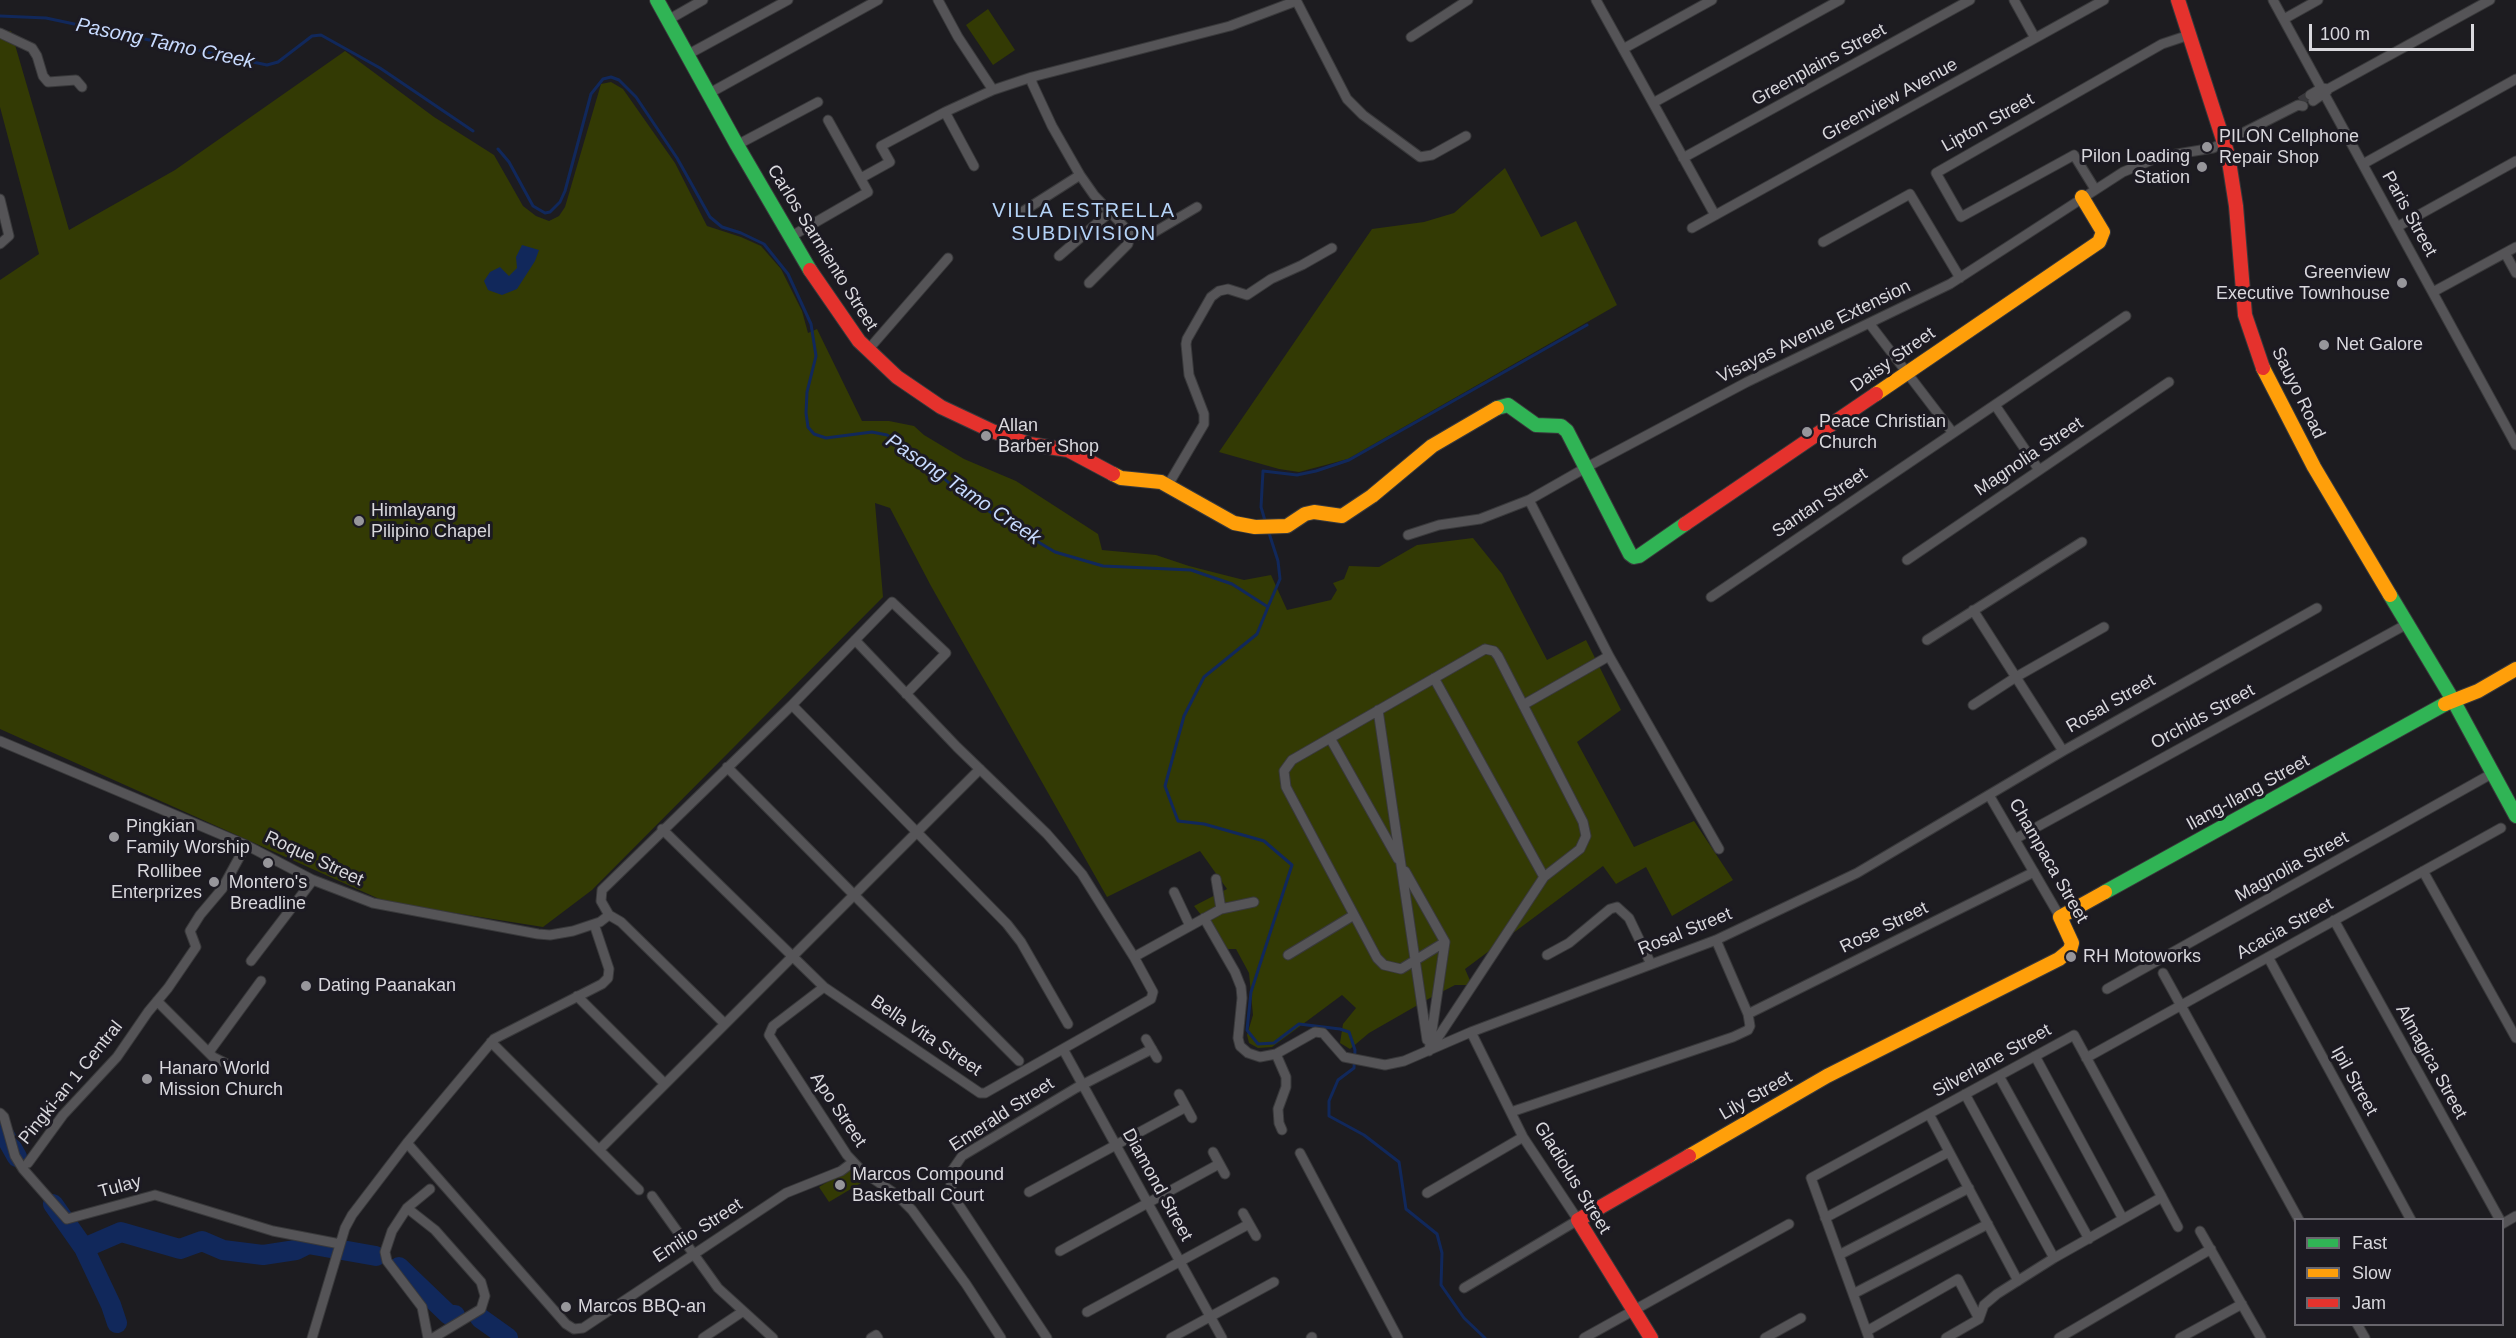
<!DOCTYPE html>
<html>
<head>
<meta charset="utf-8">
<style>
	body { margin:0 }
	#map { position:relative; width:2516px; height:1338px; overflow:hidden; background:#1d1c20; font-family:Arial,sans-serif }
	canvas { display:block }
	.legend { position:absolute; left:2294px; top:1218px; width:210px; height:108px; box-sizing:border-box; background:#1c1a22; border:2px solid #68666d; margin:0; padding:8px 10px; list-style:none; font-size:18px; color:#d9d8dd }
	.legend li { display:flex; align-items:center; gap:12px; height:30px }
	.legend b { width:30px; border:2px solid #68666d }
	.scale { position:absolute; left:2309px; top:24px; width:165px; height:27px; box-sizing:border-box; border:3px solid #d9d8dd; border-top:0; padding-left:8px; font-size:18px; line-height:21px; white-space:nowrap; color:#d9d8dd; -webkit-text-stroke:4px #1c1a22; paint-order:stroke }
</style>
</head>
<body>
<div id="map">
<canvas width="2516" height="1338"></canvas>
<ul class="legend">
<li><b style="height:8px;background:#30b455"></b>Fast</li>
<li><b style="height:8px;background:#ff9f0a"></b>Slow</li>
<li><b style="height:8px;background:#e5322d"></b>Jam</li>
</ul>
<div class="scale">100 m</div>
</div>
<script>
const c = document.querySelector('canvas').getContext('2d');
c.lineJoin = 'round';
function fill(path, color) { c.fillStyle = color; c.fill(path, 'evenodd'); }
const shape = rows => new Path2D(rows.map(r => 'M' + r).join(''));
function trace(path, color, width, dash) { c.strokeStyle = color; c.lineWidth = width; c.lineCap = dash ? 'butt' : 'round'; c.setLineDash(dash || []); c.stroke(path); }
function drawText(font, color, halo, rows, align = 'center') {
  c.font = font + ' Arial,sans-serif'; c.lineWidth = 6; c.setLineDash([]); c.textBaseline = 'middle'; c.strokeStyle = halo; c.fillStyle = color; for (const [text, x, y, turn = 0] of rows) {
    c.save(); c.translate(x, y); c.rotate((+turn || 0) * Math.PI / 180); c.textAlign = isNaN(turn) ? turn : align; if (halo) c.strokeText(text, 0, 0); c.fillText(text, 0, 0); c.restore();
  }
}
const green = shape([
	[988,9,1015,50,993,65,966,25],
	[11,31,69,230,175,170,345,51,434,117,494,155,523,206,536,216,549,221,559,216,565,207,601,84,611,82,623,89,675,163,707,226,741,237,761,246,781,269,802,311,808,333,817,329,862,421,889,421,914,426,924,435,964,459,1016,481,1098,534,1102,550,1156,555,1189,566,1244,580,1271,575,1287,610,1331,600,1337,590,1333,583,1344,579,1349,566,1379,567,1417,545,1473,538,1502,574,1547,660,1586,640,1621,710,1577,742,1634,847,1694,821,1733,880,1672,916,1646,867,1616,884,1603,866,1465,969,1472,985,1455,985,1430,998,1369,1033,1350,1049,1340,1043,1343,1024,1356,1008,1342,995,1272,1047,1258,1048,1249,1043,1247,1035,1253,1015,1249,973,1236,949,1228,949,1194,906,1227,889,1200,851,1107,897,931,586,890,508,875,503,883,597,592,890,543,927,386,902,0,729,0,280,39,254,0,107,0,34],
	[1505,168,1541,237,1576,221,1617,305,1348,459,1299,472,1279,469,1219,452,1372,229,1424,222,1454,213],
	[852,1167,861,1183,829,1202,819,1187]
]);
const water = shape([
	[522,245,539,250,535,261,517,289,502,295,488,290,484,281,490,272,500,267,509,276,517,268,516,257]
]);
const stream = shape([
	[0,16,46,18,267,65,278,62,312,36,321,35,380,68,473,131],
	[498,149,509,162,533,206,545,213,550,212,560,202,565,191,591,94,603,79,611,77,619,80,636,97,677,158,710,217,722,227,741,233,764,244,788,274,811,324,816,356,807,392,806,413,808,427,814,434,826,438,872,432,887,435,914,451,949,483,1003,521,1055,552,1103,566,1191,570,1232,584,1268,607],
	[1266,524,1261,507,1263,471,1297,475,1316,471,1349,460,1587,325],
	[1269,533,1278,561,1280,579,1268,607,1257,634,1204,677,1184,716,1165,786,1178,821,1204,824,1264,841,1292,865,1251,992,1247,1030,1258,1044,1274,1043,1299,1024,1340,1029,1349,1032,1355,1050,1354,1068,1338,1080,1329,1101,1329,1116,1364,1135,1399,1162,1406,1209,1437,1234,1442,1253,1441,1285,1464,1318,1485,1338]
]);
const river = shape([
	[0,1127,17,1157],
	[53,1204,84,1248],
	[399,1267,449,1315,455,1315],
	[480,1318,508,1338],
	[117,1323,111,1305,84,1248,121,1232,180,1249,202,1241,223,1250,263,1255,296,1250,308,1244,376,1256]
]);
const streetTunnel = shape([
	[2300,101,2310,95]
]);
const street = shape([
	[938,0,958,37,993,90],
	[1296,0,1347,99,1363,115,1420,157,1432,155,1466,136],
	[1596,0,1715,215],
	[2014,0,2035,38],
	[2273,0,2516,445],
	[2284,19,2318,0],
	[668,20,703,0],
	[0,33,32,48,37,56,43,76,48,82,76,80,82,87],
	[1411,37,1468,0],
	[1623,49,1712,0],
	[687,55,788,0],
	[1032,77,1032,83,1052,126,1080,175,1094,195,1130,233,1128,244,1089,283],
	[708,94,878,0],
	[2310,95,2322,88,2328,89,2490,0],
	[2313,101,2327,91],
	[1653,103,1840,0],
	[945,112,974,166],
	[737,145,818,102],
	[1683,158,1970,0],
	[2363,164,2516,79],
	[861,178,890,162,881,146,945,112,993,90,1032,77,1230,26,1296,1],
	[2095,189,2074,155,1961,217,1936,173,2162,44,2189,35],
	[0,199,9,236,0,244],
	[1022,212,1080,175],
	[2397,227,2516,161],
	[1692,228,2104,0],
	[1130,236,1153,233,1197,207],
	[790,237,868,192,828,120],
	[1823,242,1910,194,1960,278],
	[2505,253,2516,273],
	[1059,256,1109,213],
	[2433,292,2516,247],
	[1869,323,1953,433],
	[867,351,948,258],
	[1995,405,2039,470],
	[1168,485,1204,424,1204,414,1189,375,1186,344,1187,339,1211,297,1219,291,1228,289,1247,295,1271,279,1302,265,1332,248],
	[1529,500,1609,656,1719,849],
	[1408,535,1439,525,1480,519,1529,500,1587,467,1747,382,1950,284,2123,172,2159,157,2213,148,2298,105,2303,106],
	[1907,560,2169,382],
	[1711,597,2126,316],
	[1973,610,2063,751],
	[1927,640,2082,542],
	[1485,649,1494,651,1498,656,1583,822,1586,836,1580,849,1544,877,1429,1051,1445,942,1401,969,1384,965,1377,958,1286,787,1284,771,1292,760,1485,649],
	[1434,678,1544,877],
	[792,705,1007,924,1021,942,1068,1024],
	[1523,705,1609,656],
	[1973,705,2016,677,2104,627],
	[1378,710,1427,1040],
	[1330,738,1398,859],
	[0,741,246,845,313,880,373,903,538,934,550,935,573,931,600,922,609,915],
	[727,767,1019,1061],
	[1989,795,2060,917],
	[662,829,824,987,980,1093,985,1093,1151,999,1153,992,1134,957,1082,874,1047,834,957,747,855,640],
	[2015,839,2407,624],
	[1405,871,1445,942],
	[2423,871,2516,1038],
	[1216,879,1221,909],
	[1174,892,1190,926],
	[1204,918,1235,972,1241,987,1242,998,1238,1038,1240,1046,1248,1053,1260,1057,1276,1054,1315,1032,1323,1033,1344,1057,1385,1065,1404,1061,1471,1032,1716,940,1857,873,2063,751,2317,608],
	[2334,920,2500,1220],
	[1288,955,1354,915],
	[1547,955,1569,943,1610,909,1617,907,1629,918,1651,964],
	[1134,957,1221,909,1254,902],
	[2268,957,2411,1220],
	[251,961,313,880],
	[2163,973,2299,1220],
	[824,987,773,1026,769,1035,847,1155,862,1171,897,1195,912,1210,966,1284,1001,1338],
	[2107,989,2493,773],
	[577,996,665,1084],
	[157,1001,213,1057,237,1069],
	[1748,1014,2034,872],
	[725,1024,621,922,609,915,601,901,602,890,792,705,892,602,946,653,906,694],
	[1146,1039,1157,1058],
	[491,1042,639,1190],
	[1063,1049,1222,1338],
	[209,1052,261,981],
	[1276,1054,1286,1077,1286,1087,1278,1109,1279,1123,1282,1130],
	[2035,1056,2123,1219],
	[2086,1058,2501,828],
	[1999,1076,2089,1239],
	[1179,1094,1192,1118],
	[1965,1094,2054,1258],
	[1511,1112,1733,1037,1748,1030,1750,1026,1748,1014,1716,940],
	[0,1113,4,1117,15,1156,23,1169,67,1219,155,1195,273,1231,340,1244],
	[1929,1114,2018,1281],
	[407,1143,566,1324,574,1329,583,1328,786,1193,841,1171,853,1162],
	[599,1150,980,769],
	[1213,1152,1225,1174],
	[1300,1153,1398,1338],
	[28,1163,63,1115,117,1057,148,1012,168,988,196,947,190,931,200,915,222,889,246,845],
	[1029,1192,1186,1107],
	[1427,1193,1523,1137],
	[652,1196,718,1288,773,1338],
	[2162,1197,2178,1227],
	[407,1208,435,1230,481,1282,485,1296,481,1309,433,1338],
	[1243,1213,1256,1236],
	[1825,1218,1949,1152],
	[2502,1224,2516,1216],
	[2200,1231,2261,1338],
	[1060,1251,1219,1164],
	[1839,1255,1969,1188],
	[1464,1288,1578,1220,1523,1137,1471,1032],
	[1853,1294,1988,1224],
	[1087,1312,1249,1224],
	[2357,1324,2365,1338],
	[1867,1331,1958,1279,1979,1319],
	[312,1338,345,1228,352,1215,407,1143,494,1039,602,984,608,978,609,969,594,924],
	[428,1338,422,1307,387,1261,385,1252,392,1231,407,1208,430,1189],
	[703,1338,742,1312],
	[871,1338,876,1335,878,1338],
	[1047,1338,955,1199,951,1188,951,1172,962,1156,1076,1088,1152,1049],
	[1171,1338,1274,1282],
	[1311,1338,1312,1337],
	[1584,1338,1789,1224],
	[1765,1338,1801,1318],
	[1869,1338,1811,1178,2074,1035,2162,1197,2054,1258,1997,1294,1984,1305,1979,1319,1946,1338],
	[2059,1338,2211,1249],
	[2180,1338,2242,1304]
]);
const fast = shape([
	[657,0,737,145,810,270],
	[1497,408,1508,405,1536,425,1561,426,1567,431,1630,554,1634,557,1639,556,1685,524],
	[2390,595,2453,700,2516,816],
	[2105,892,2445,704]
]);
const slow = shape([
	[2263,368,2314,467,2390,595],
	[1876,394,2099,242,2103,232,2082,197],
	[1113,474,1121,478,1161,482,1234,523,1255,527,1287,526,1305,514,1314,512,1342,516,1372,496,1432,446,1497,408],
	[2445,704,2478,691,2516,669],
	[1689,1156,1827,1076,2059,959,2070,950,2072,943,2060,917,2105,892]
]);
const jam = shape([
	[2178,0,2228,155,2236,206,2245,315,2263,368],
	[810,270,859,341,897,377,941,407,992,431,1029,444,1068,450,1113,474],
	[1685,524,1876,394],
	[1651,1338,1578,1220,1689,1156]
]);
const markers = [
	[2207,147,6,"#97969b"],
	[2202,167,6,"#97969b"],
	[2402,283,6,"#97969b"],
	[2324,345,6,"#97969b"],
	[1807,432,6,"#97969b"],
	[986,436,6,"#97969b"],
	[359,521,6,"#97969b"],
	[114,837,6,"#97969b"],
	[268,863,6,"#97969b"],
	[214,882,6,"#97969b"],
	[2071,957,6,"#97969b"],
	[306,986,6,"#97969b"],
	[147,1079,6,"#97969b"],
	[840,1185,6,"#97969b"],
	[566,1307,6,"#97969b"]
];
const streetNames = [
	["Greenplains Street",1819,65,-29],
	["Greenview Avenue",1890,100,-29],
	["Lipton Street",1988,123,-29],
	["Paris Street",2409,214,61],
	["Carlos Sarmiento Street",822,248,58],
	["Visayas Avenue Extension",1814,332,-26],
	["Daisy Street",1893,360,-35],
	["Sauyo Road",2298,393,64],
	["Magnolia Street",2029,457,-34],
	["Santan Street",1820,503,-34],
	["Rosal Street",2111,704,-30],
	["Orchids Street",2203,717,-29],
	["Ilang-Ilang Street",2248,793,-29],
	["Roque Street",314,859,25],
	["Champaca Street",2048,861,60],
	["Magnolia Street",2292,867,-29],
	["Rose Street",1884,928,-26],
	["Acacia Street",2285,929,-29],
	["Rosal Street",1685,932,-22],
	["Bella Vita Street",926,1036,34],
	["Silverlane Street",1992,1061,-29],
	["Almagica Street",2431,1062,61],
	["Ipil Street",2354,1081,61],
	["Pingki-an 1 Central",71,1083,-51],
	["Lily Street",1756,1096,-30],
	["Apo Street",838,1110,56],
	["Emerald Street",1002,1115,-33],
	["Gladiolus Street",1572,1178,58],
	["Diamond Street",1157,1185,61],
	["Tulay",120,1187,-15],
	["Emilio Street",698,1231,-33]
];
const poiNames = [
	["PILON Cellphone",2219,137],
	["Repair Shop",2219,158],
	["Pilon Loading",2190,157,"right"],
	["Station",2190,178,"right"],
	["Greenview",2390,273,"right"],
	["Executive Townhouse",2390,294,"right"],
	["Net Galore",2336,345],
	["Peace Christian",1819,422],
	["Church",1819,443],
	["Allan",998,426],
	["Barber Shop",998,447],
	["Himlayang",371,511],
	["Pilipino Chapel",371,532],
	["Pingkian",126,827],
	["Family Worship",126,848],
	["Rollibee",202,872,"right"],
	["Enterprizes",202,893,"right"],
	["Montero's",268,883,"center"],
	["Breadline",268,904,"center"],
	["RH Motoworks",2083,957],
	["Dating Paanakan",318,986],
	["Hanaro World",159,1069],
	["Mission Church",159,1090],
	["Marcos Compound",852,1175],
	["Basketball Court",852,1196],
	["Marcos BBQ-an",578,1307]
];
const waterNames = [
	["Pasong Tamo Creek",165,44,12],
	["Pasong Tamo Creek",963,490,34]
];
const neighbourhoodNames = [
	["VILLA ESTRELLA",1084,211],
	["SUBDIVISION",1084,234]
];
fill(green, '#333a04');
fill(water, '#11285b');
trace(stream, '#11285b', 3);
trace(river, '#11285b', 20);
trace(streetTunnel, '#39383c', 9, [9, 4.5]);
trace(street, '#39393b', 11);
trace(fast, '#39393b', 16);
trace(slow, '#39393b', 16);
trace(jam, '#39393b', 16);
trace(street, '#555457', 9);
trace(fast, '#30b455', 14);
trace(slow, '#ff9f0a', 14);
trace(jam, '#e5322d', 14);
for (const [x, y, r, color] of markers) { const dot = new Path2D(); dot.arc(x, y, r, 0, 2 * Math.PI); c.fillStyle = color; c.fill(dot); trace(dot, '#1c1a22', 2); }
drawText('18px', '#d9d8dd', '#1c1a22', streetNames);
drawText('18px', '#d9d8dd', '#1c1a22', poiNames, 'left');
drawText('italic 20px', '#c7dafe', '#1c1a22', waterNames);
c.letterSpacing = '1.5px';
drawText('20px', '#b4d3f7', '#1c1a22', neighbourhoodNames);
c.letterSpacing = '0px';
</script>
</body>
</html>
